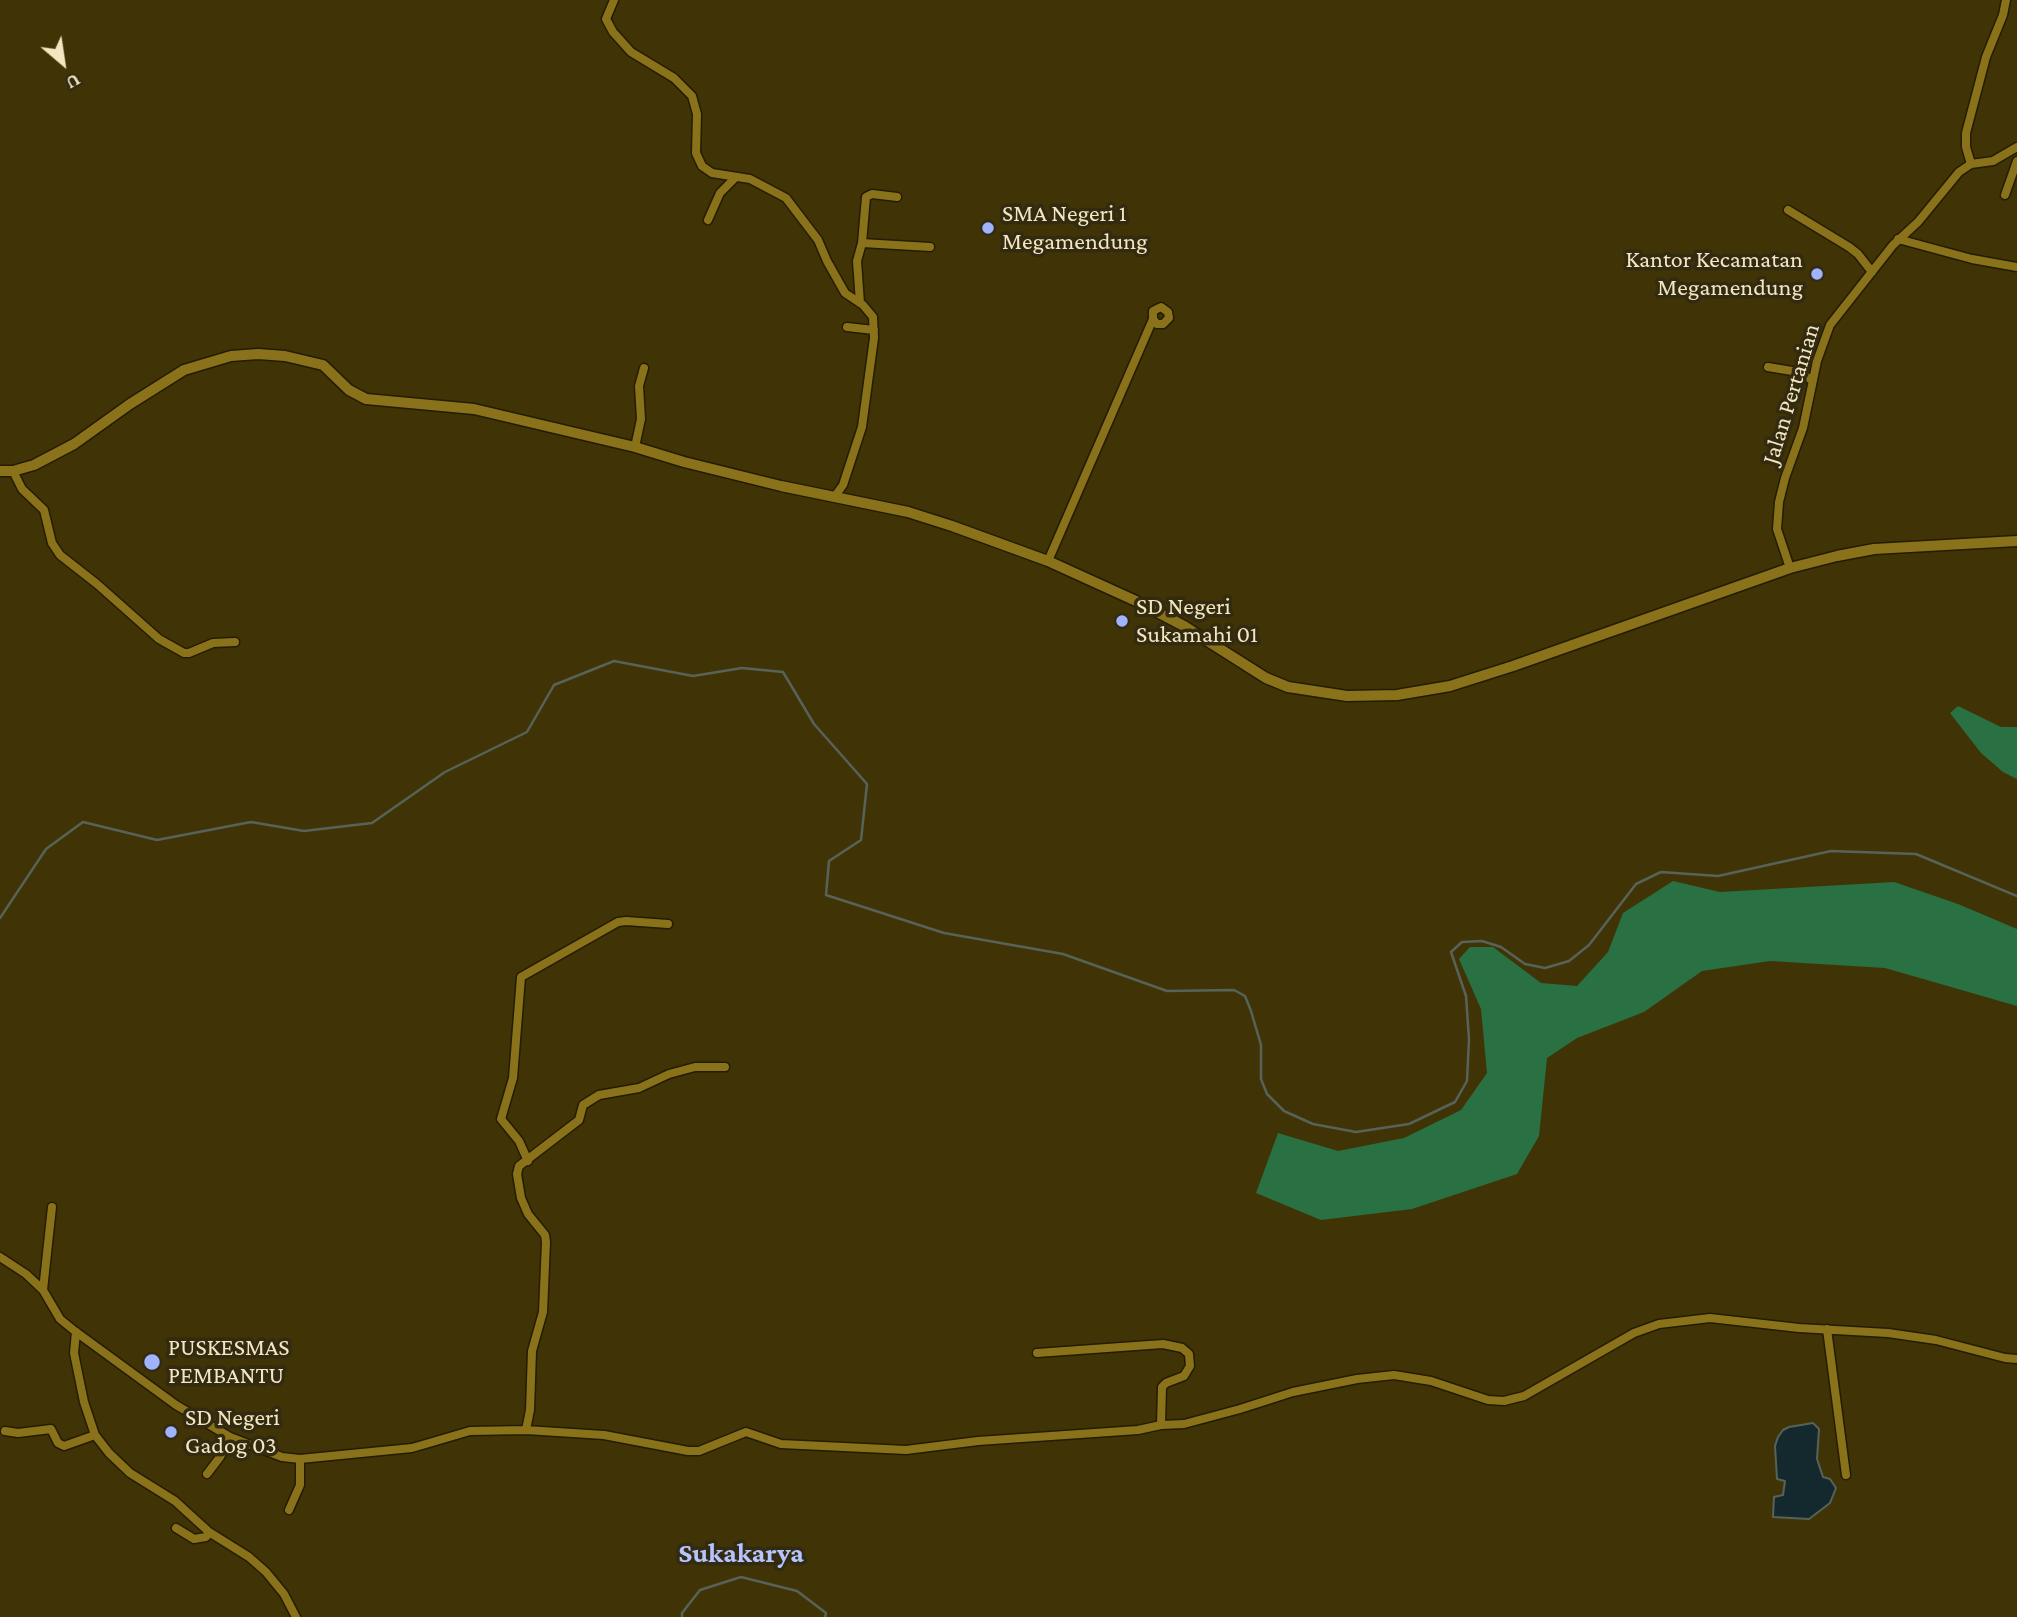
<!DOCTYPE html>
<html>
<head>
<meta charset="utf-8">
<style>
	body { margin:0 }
	#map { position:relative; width:2017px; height:1617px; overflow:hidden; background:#403406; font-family:"Crimson Pro",serif }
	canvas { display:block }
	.north { position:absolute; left:28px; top:28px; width:70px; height:70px; -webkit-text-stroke:5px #322b11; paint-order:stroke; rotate:151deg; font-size:19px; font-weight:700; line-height:28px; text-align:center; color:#f3e6c0 }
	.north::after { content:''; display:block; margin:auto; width:24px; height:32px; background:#f3e6c0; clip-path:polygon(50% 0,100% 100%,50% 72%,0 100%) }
</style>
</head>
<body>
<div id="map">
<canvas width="2017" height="1617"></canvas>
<div class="north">U</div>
</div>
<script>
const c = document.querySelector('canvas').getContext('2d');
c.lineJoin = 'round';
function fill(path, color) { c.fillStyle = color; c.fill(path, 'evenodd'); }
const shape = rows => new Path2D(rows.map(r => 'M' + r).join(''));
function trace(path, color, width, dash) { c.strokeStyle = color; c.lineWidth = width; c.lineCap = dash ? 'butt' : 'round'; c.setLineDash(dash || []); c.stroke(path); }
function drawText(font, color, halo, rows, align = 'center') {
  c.font = font + ' "Crimson Pro",serif'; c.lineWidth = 7; c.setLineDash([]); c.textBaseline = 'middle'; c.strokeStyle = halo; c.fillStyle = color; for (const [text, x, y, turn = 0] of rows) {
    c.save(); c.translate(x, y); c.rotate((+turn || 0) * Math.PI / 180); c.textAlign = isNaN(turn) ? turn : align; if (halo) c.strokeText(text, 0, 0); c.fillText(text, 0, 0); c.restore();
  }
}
const green = shape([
	[1958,706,2001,727,2017,727,2017,779,2003,772,1981,753,1950,713],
	[1673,881,1720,892,1894,882,1958,904,2017,929,2017,1006,1885,968,1770,961,1702,971,1644,1012,1577,1038,1547,1058,1539,1136,1517,1174,1412,1209,1321,1220,1256,1193,1278,1133,1338,1151,1404,1138,1461,1110,1487,1073,1481,1009,1459,959,1470,947,1493,947,1541,983,1577,986,1608,952,1623,913]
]);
const water = shape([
	[1813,1423,1819,1429,1817,1459,1823,1477,1830,1479,1836,1488,1830,1503,1809,1519,1773,1517,1774,1497,1783,1495,1785,1481,1777,1479,1775,1446,1778,1437,1783,1430,1789,1427,1813,1423]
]);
const stream = shape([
	[0,918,46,849,83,822,157,840,251,822,304,831,372,823,445,772,527,732,554,685,614,661,693,676,742,668,783,672,814,724,867,784,861,840,829,861,826,895,944,933,1063,954,1167,991,1234,990,1245,996,1251,1011,1261,1045,1261,1079,1267,1094,1284,1111,1313,1124,1356,1132,1409,1124,1455,1102,1467,1081,1469,1039,1466,996,1451,952,1462,942,1482,941,1501,947,1525,964,1545,968,1569,961,1589,945,1636,884,1661,872,1718,876,1831,851,1916,854,2017,896],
	[682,1617,682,1613,700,1590,741,1577,797,1591,826,1613,825,1617]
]);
const minor = shape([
	[614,0,606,19,613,32,631,52,674,78,692,96,697,114,696,153,702,166,712,173,750,179,786,198,818,240,827,261,845,293,863,305,873,317,874,338,862,427,843,485,835,496],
	[1971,164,1966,147,1966,133,1986,57,2003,15,2006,0],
	[2005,195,2017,161],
	[1788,210,1849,247,1858,254,1872,272],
	[708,220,720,193,735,178],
	[1898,239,1972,259,2017,267],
	[862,243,866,197,872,194,897,197],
	[860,303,857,261,862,243,930,247],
	[847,327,874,330],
	[1768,367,1798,372,1812,380],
	[635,447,641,419,639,386,644,368],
	[13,471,22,489,44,510,52,543,60,555,97,584,159,639,184,653,189,653,213,643,235,642],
	[1048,561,1153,319,1153,311,1161,307,1168,312,1169,318,1163,324,1157,324,1153,319],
	[1790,568,1777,529,1779,502,1785,478,1803,428,1817,361,1830,325,1893,245,1918,222,1959,172,1971,164,1993,161,2017,147],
	[528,1161,519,1141,501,1119,513,1078,521,977,618,922,626,921,668,924],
	[0,1257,26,1274,43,1290,60,1319,76,1332,176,1405,230,1437,282,1457,300,1459,412,1448,470,1431,526,1430,604,1435,688,1451,699,1451,746,1432,781,1444,906,1450,978,1441,1138,1430,1161,1425,1184,1424,1240,1409,1293,1392,1357,1379,1394,1375,1431,1381,1488,1400,1504,1401,1524,1396,1634,1333,1659,1324,1710,1318,1799,1328,1888,1333,1936,1340,2005,1358,2017,1359],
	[43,1290,52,1207],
	[1827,1329,1846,1475],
	[76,1332,74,1353,84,1402,95,1435,109,1453,130,1473,175,1501,209,1532,249,1557,266,1572,284,1594,296,1617],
	[1037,1353,1163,1344,1182,1348,1189,1354,1190,1366,1184,1376,1166,1383,1162,1387,1161,1425],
	[526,1430,530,1410,532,1351,543,1312,546,1242,545,1235,528,1214,521,1198,517,1174,519,1166,579,1120,583,1105,599,1095,639,1088,669,1074,695,1067,725,1067],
	[5,1431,18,1433,51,1429,58,1443,64,1446,95,1435],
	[207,1474,220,1457,230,1437],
	[289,1510,300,1485,300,1459],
	[176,1528,194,1539,206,1537,209,1532]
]);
const tertiary = shape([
	[0,471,13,471,34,465,74,444,130,404,184,370,231,356,258,354,285,356,323,365,349,390,366,399,474,409,635,447,684,462,781,486,908,512,952,526,1048,561,1136,601,1184,626,1266,678,1288,687,1347,696,1397,695,1450,686,1513,666,1790,568,1837,556,1874,549,2017,541]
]);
const markers = [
	[988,228,7,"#a0b3fd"],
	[1817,274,7,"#a0b3fd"],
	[1122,621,7,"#a0b3fd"],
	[152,1362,9,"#a0b3fd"],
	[171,1432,7,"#a0b3fd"]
];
const poiNames = [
	["SMA Negeri 1",1002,214],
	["Megamendung",1002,242],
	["Kantor Kecamatan",1803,260,"right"],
	["Megamendung",1803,288,"right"],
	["SD Negeri",1136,607],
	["Sukamahi 01",1136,635],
	["PUSKESMAS",168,1348],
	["PEMBANTU",168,1376],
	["SD Negeri",185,1418],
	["Gadog 03",185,1446]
];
const streetNames = [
	["Jalan Pertanian",1791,394,-73]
];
const quarterNames = [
	["Sukakarya",741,1553]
];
fill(green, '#297043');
fill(water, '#14292d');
trace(water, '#576259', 2);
trace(stream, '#576259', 2.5);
trace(minor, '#241c03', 11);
trace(tertiary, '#241c03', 13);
trace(minor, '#89721a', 8);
trace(tertiary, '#89721a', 10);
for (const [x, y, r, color] of markers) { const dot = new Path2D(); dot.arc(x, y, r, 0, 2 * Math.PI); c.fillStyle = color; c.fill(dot); trace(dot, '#322b11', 2.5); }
drawText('24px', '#f3e6c0', '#322b11', poiNames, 'left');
drawText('24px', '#f3e6c0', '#322b11', streetNames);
drawText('bold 28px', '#b5c4fc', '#322b11', quarterNames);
</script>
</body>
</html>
